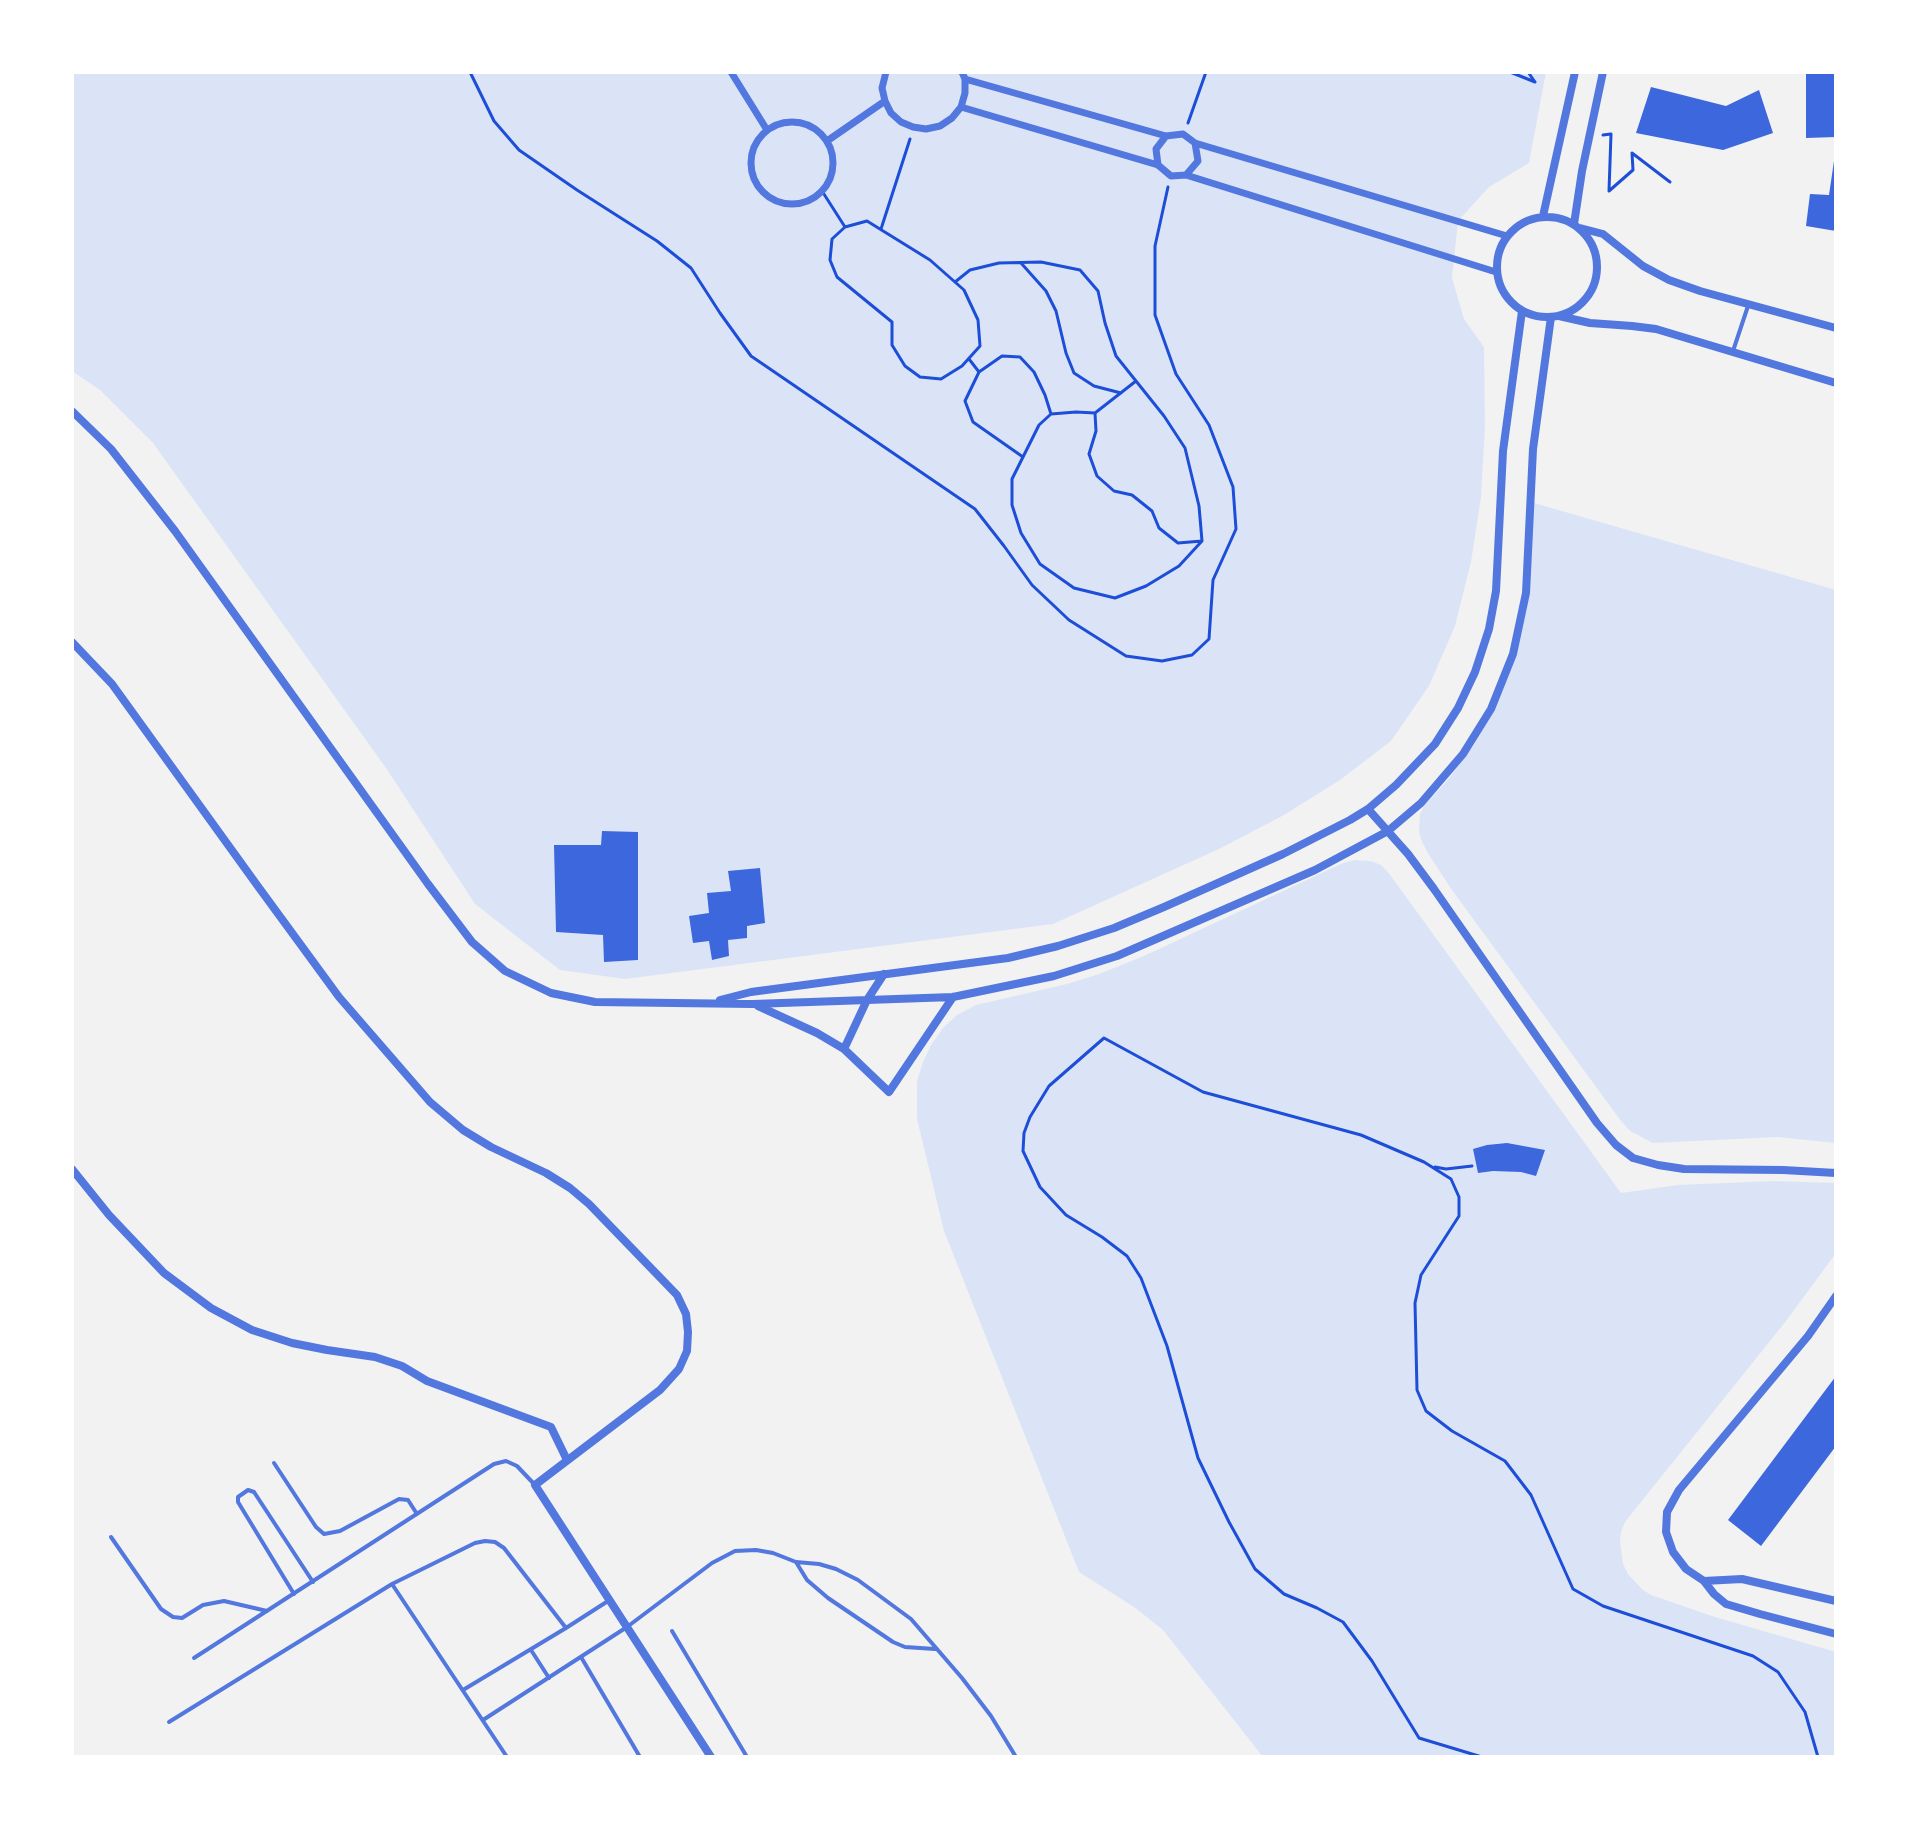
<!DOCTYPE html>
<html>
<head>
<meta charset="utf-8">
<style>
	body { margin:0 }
	#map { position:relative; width:1908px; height:1829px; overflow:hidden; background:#f2f2f2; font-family:"Work Sans",sans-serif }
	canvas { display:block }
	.frame { position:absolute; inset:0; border:74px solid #fff; pointer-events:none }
</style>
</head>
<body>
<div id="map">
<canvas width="1908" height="1829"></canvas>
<div class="frame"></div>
</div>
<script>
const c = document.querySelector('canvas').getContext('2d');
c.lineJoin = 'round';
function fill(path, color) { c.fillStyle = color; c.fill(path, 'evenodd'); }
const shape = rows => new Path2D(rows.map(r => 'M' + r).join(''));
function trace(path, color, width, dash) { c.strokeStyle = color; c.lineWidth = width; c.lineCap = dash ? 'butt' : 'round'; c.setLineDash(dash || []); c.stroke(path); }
const green = shape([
	[72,72,1546,72,1529,163,1489,187,1458,221,1452,278,1464,319,1484,347,1485,425,1481,497,1471,562,1455,626,1429,686,1391,741,1340,780,1284,815,1219,849,1053,924,625,979,560,970,475,904,386,768,153,443,100,390,72,371],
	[1534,503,1836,590,1836,1143,1778,1137,1653,1143,1630,1131,1621,1121,1452,890,1429,855,1422,842,1419,832,1420,814,1424,806,1446,782,1472,748,1496,707,1524,603],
	[1355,860,1371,861,1381,865,1388,872,1621,1193,1678,1185,1774,1181,1836,1183,1836,1253,1786,1321,1625,1522,1621,1532,1620,1541,1623,1564,1628,1574,1643,1590,1651,1595,1715,1617,1836,1652,1836,1757,1263,1757,1163,1630,1134,1607,1079,1572,944,1231,917,1119,917,1081,923,1062,931,1045,943,1028,957,1015,976,1005,1067,984,1099,974,1144,956,1343,863]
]);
const building = shape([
	[1806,72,1836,72,1836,137,1806,138],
	[1651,87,1726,106,1759,90,1773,133,1723,150,1636,133],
	[1834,161,1836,161,1836,231,1806,226,1810,194,1829,195],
	[602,831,638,832,638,960,604,962,603,935,556,932,554,845,601,845],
	[760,868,765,923,747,926,747,938,728,940,729,956,712,960,709,941,693,943,689,916,709,913,707,893,731,891,728,871],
	[1507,1143,1545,1150,1536,1176,1521,1172,1493,1171,1478,1173,1473,1149,1487,1145],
	[1836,1376,1836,1446,1761,1546,1728,1520]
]);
const path = shape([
	[470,72,494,121,519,150,577,190,657,241,691,268,720,313,751,356,975,509,1004,546,1032,585,1069,620,1126,656,1162,661,1192,655,1209,639,1213,580,1236,529,1233,487,1209,425,1176,374,1155,315,1155,246,1168,187],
	[1510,72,1535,82],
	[1528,72,1535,82],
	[1188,123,1206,72],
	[1603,135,1611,134,1609,191,1633,170,1632,153,1670,182],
	[822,191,845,227],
	[867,221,930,260,964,290,978,320,980,346,962,366,941,379,920,377,905,366,892,345,892,322,837,277,830,260,832,239,845,227,867,221],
	[881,229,910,139],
	[1021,263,1046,291,1056,311,1066,353,1074,373,1094,386,1121,393],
	[955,282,970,270,999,263,1041,262,1080,270,1098,291,1105,323,1116,356,1164,416,1185,448,1199,506,1202,541,1179,566,1146,586,1115,598,1074,588,1040,564,1021,533,1012,505,1012,479,1039,425,1051,414,1076,412,1095,413,1096,431,1089,454,1097,476,1114,491,1132,495,1152,511,1159,528,1178,543,1202,541],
	[969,359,979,372],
	[1095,413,1136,381],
	[1023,457,973,422,965,401,979,372,1002,356,1020,357,1034,372,1045,395,1051,414],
	[1435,1167,1446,1169,1472,1166],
	[1482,1757,1419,1738,1372,1661,1343,1622,1317,1608,1284,1594,1255,1569,1229,1522,1198,1458,1167,1346,1141,1278,1127,1256,1102,1237,1066,1215,1040,1187,1023,1151,1024,1133,1030,1117,1049,1086,1104,1038,1203,1092,1361,1135,1424,1162,1451,1179,1459,1197,1459,1216,1421,1275,1415,1303,1417,1390,1426,1411,1452,1431,1505,1461,1531,1495,1573,1589,1603,1606,1753,1656,1778,1672,1805,1712,1818,1757]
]);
const service = shape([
	[1733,351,1748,306],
	[274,1463,316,1527,324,1534,340,1531,399,1499,408,1500,417,1514],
	[111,1537,161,1609,173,1617,182,1618,203,1605,224,1601,267,1611],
	[796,1562,807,1580,828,1598,893,1642,905,1647,935,1649],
	[392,1584,507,1757],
	[294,1594,238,1502,238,1497,248,1490,254,1492,313,1582],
	[672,1631,747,1757],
	[531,1650,549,1678],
	[581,1657,640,1757],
	[194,1658,494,1464,506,1461,517,1466,535,1485],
	[463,1690,566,1628,608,1601],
	[483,1720,627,1627,712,1563,735,1551,756,1550,773,1553,796,1562,819,1564,836,1569,858,1580,911,1619,962,1678,991,1716,1016,1757],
	[169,1722,392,1584,475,1543,485,1541,495,1542,504,1548,566,1628]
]);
const pedestrian = shape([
	[731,72,767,130],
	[886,72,882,88,885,101,891,113,901,122,913,127,926,129,940,126,952,118,961,107,965,93,965,79,962,72],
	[965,79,1166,136,1183,134,1195,143,1507,236],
	[961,107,1158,165,1171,176,1186,175,1496,272],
	'751 163a41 41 0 1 1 82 0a41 41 0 1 1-82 0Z',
	[827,141,885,101],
	[1158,165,1156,149,1166,136],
	[1186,175,1198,161,1195,143]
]);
const minor = shape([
	[1543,216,1575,72],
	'1497 267a50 50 0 1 1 100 0a50 50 0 1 1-100 0Z',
	[1574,224,1582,171,1603,72],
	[1580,228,1603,234,1643,266,1669,280,1700,291,1836,328],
	[1559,316,1590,323,1632,326,1656,329,1836,383],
	[72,411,111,449,175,531,428,884,472,942,505,971,551,993,595,1002,753,1004,953,997,1054,976,1117,956,1315,870,1388,831,1421,803,1463,754,1491,709,1513,654,1526,593,1533,449,1551,317],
	[72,642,112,684,257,885,339,997,430,1102,463,1130,491,1147,546,1173,570,1188,589,1204,677,1295,686,1314,688,1332,687,1351,679,1369,660,1390,535,1485,711,1757],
	[1368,809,1408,854,1434,889,1597,1123,1616,1145,1633,1158,1658,1165,1684,1169,1783,1170,1836,1173],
	[720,1000,751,992,1008,958,1058,946,1114,928,1164,907,1283,854,1350,820,1368,809,1396,785,1435,744,1458,708,1475,672,1489,629,1496,591,1503,451,1522,311],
	[758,1006,817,1033,844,1049,889,1092,953,997],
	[844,1049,867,1000,884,974],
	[72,1169,109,1215,164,1273,211,1308,252,1330,292,1343,327,1350,375,1357,402,1366,427,1381,551,1427,567,1460],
	[1836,1296,1808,1336,1679,1490,1667,1512,1666,1532,1673,1552,1686,1569,1704,1581,1714,1594,1726,1604,1760,1614,1836,1634],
	[1704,1581,1742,1579,1836,1601]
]);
fill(green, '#dbe4f7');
fill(building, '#3d67dc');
trace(path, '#1d4ed8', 3);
trace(service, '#5277de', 4);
trace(pedestrian, '#5277de', 7);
trace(minor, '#5277de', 8);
</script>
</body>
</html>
